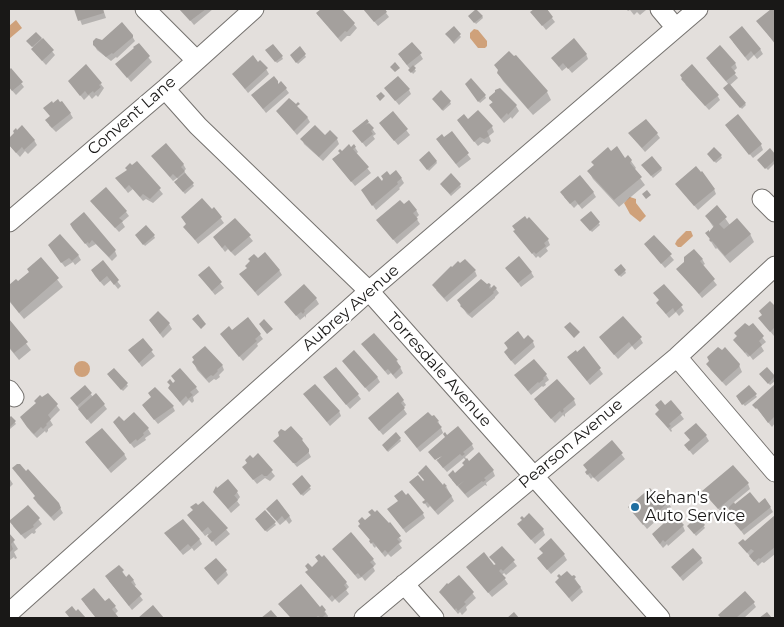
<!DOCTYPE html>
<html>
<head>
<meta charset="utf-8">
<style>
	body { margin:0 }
	#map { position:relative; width:784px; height:627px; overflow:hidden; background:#e3dfdc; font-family:Montserrat,sans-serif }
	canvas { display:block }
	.frame { position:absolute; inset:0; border:10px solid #191817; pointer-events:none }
</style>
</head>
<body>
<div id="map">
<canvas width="784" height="627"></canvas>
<div class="frame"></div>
</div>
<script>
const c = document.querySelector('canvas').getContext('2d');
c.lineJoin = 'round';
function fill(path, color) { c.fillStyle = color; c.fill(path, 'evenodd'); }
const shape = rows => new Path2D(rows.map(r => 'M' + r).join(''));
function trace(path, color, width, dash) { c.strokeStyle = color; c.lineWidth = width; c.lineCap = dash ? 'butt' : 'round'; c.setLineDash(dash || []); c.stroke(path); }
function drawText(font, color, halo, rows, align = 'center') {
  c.font = font + ' Montserrat,sans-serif'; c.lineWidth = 4.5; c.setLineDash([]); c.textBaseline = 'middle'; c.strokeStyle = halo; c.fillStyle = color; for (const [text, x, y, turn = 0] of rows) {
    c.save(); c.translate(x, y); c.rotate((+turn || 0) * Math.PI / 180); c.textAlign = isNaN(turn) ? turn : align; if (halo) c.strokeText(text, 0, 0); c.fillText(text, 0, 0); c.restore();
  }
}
const water = shape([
	[16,20,22,28,9,39,9,26],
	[474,29,478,30,487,41,487,46,485,48,478,48,470,38,470,33],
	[630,197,636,199,636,203,646,216,640,222,630,214,624,203],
	[686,231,691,231,693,236,681,247,678,247,675,244,677,240],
	'74 369a8 8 0 1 1 16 0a8 8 0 1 1-16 0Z'
]);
const shadow = shape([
	[76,9,103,9,106,18,82,25],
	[181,9,213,9,194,25],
	[323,9,341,9,357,28,350,36,347,36,341,42,317,14],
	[364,9,383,9,389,17,378,26],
	[536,9,545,9,555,22,546,30,532,12],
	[626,9,645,9,646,10,640,15,637,12,634,15,630,10,628,11],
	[773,9,775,11,775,44,758,21],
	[482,16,483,18,476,24,471,18],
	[454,28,461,37,454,44,448,36],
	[132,36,135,41,117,58,116,57,111,61,97,50,94,44],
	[41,38,55,55,46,65,36,54,34,48,29,43],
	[733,42,760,49,763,54,757,59,754,55,748,61],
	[139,45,152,62,131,82,117,64],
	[300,48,306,57,298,64,292,57],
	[268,52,282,57,283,59,277,63],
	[420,54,423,59,413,67,416,71,413,74,410,69,402,59],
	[586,54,588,59,572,73,567,67,562,71,552,58],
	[516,57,547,92,551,100,533,115,503,81,498,73],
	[258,63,266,69,269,74,248,93,234,75],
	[710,63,735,63,737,68,733,72,738,78,729,86,746,105,742,109,726,90,729,85],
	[86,66,104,88,98,97,96,95,92,99,89,95,84,100,69,81],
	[11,70,24,87,16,95,9,87,9,72],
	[277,82,279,85,286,89,289,93,266,113,252,95],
	[685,84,717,95,720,100,709,110],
	[467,86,485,96,486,98,480,103],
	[385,88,409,90,411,94,399,105],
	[490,99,516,106,519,111,512,119,511,117,504,123,493,110,491,105,493,103],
	[435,101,450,102,451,104,443,111],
	[277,111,307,117,310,122,297,135],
	[48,113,70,113,73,118,56,132,49,125,51,117],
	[393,113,410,135,398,145,384,128],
	[468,120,492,127,494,132,489,136,491,141,488,144,483,142,478,146,458,121],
	[366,121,376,134,373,136,375,139,366,147,357,136],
	[729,130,761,145,763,150,753,158],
	[15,133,34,140,37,145,28,154,25,151,20,157,9,145,9,140],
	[451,133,471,159,459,168,440,144,444,138],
	[657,134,660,138,645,152,633,138],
	[302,139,337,139,339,144,323,161,304,144],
	[354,146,358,152,356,154,371,173,355,186,333,160,341,153],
	[770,150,775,156,775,163,768,170,760,162],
	[710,156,721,156,722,158,716,163],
	[625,160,631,161,636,168,634,170,645,185,619,207,593,179,589,172],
	[156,161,183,164,186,169,184,171,194,186,185,194,177,185,179,180,177,178,173,181],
	[436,161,437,163,429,171,422,162],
	[137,162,163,194,153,203,146,199,143,201,133,189,128,193,117,179],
	[644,167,661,168,662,170,653,178],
	[390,177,401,178,404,183,399,188,400,189,376,210,366,195],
	[460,185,461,187,451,196,442,186],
	[680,189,714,189,716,194,698,210],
	[593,192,596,197,582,209,578,204,574,208,564,197],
	[95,206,126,212,129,216,122,222,125,227,119,232],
	[404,206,416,210,419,215,416,218,420,224,397,244,381,225],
	[717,207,730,225,750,234,754,242,730,263,717,248,716,249,715,248,710,240,709,234,714,228,706,216],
	[214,209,224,223,198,244,185,227],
	[591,213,600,225,592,232,583,222],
	[235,219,253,241,235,256,228,249,225,252,214,237],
	[74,229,115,251,117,256,112,261,96,244,89,248],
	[154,236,155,238,145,246,138,237],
	[518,236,548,240,550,245,546,248,548,251,540,258,538,256,536,258],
	[654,237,674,260,665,268,645,244],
	[52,250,78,255,81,260,75,265,73,262,65,267],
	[41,259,63,287,24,319,9,301,9,287,16,281,18,283,30,272],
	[702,259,705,264,702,266,717,285,702,298,678,269],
	[258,260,279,270,282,275,258,296,241,274],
	[102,262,121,286,118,289,111,280,104,286,95,276,92,271],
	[208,268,224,288,215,295,203,280],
	[507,268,531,272,534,277,521,287],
	[475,271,477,276,447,302,436,290],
	[625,271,626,273,621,277,617,272],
	[489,284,492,289,496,289,499,293,495,297,495,298,472,318,467,314,458,301],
	[316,299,319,304,306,315,306,318,305,316,300,320,289,307],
	[660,301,681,306,684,311,679,316,676,312,669,318,657,303],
	[775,305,775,335,774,336,763,323],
	[9,321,31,350,19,360,10,349,9,351],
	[150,321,169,324,172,329,163,338],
	[752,325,766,342,761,346,764,351,753,360,750,356,748,357,735,340],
	[232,332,260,335,263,339,257,344,258,346,243,361,221,334],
	[374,335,397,361,403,373,396,379,391,373,388,375,366,349],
	[600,338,640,338,643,343,635,350,632,346,618,359],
	[142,339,155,356,142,367,133,355],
	[533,342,535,347,515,365,508,357,508,349,505,343],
	[584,348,603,374,590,385,572,362,577,354],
	[343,361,377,377,380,382,369,392],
	[195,365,222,365,224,370,219,375,220,377,216,380,214,379,209,383,197,370],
	[739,365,742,372,726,386,710,369],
	[114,369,128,386,123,391,109,376],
	[767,369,775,378,775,381,770,385,762,376],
	[546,375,549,380,545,383,546,385,543,387,542,386,531,395,519,380],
	[324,378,358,395,361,399,350,409],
	[173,385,196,388,199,392,193,397,194,401,192,403,189,400,183,406,169,388],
	[775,386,775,423,772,427,754,405],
	[85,387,93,397,104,405,107,409,91,424,73,401],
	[749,387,757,397,745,406,738,399],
	[48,394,60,410,50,420,53,425,48,429,48,431,46,433,45,431,37,438,31,432,24,422,42,399],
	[305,395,339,411,341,416,330,426],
	[574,400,576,405,565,414,565,417,563,415,555,423,538,404],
	[403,401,406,405,403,408,407,414,383,435,373,423],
	[671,402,684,419,671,429,672,431,671,432,656,414],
	[143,406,173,407,175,411,158,424],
	[11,417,16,424,10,429,9,419],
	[438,421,444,435,472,445,474,449,465,457,469,462,493,471,495,476,486,483,487,486,485,485,468,498,452,480,455,474,465,465,466,461,464,458,447,472,436,460,444,456,446,438,443,433,420,452,405,433],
	[114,423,123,423,148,429,151,434,145,438,146,440,134,448],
	[686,434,706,436,709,441,693,455,689,450,691,441],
	[400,439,401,441,388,452,385,448],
	[302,440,311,457,297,467,275,442],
	[612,442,625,459,598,482,593,477,591,479,586,472],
	[86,443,124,454,127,459,111,473],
	[258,455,275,476,270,481,265,478,257,484,247,472,252,460],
	[25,473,60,508,63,513,54,521,37,503,35,498,36,497],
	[301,477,311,489,303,496,295,486],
	[9,478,13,484,9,488],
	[423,483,446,486,454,501,438,515,430,506,428,508,424,502,426,501],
	[748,484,750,489,733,503,735,506,759,505,770,507,773,512,744,535,739,528,739,521,729,507,722,513,707,496],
	[215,492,237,492,240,497,237,501,240,505,231,513],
	[666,499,671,507,647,529,633,512,661,503],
	[203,503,230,534,216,546,208,534,205,536,189,515],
	[28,506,42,524,35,530,36,532,34,534,32,533,25,539,13,526],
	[265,511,276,525,267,532,257,521],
	[270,514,289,516,292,521,289,524,286,520,280,525],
	[392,514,423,514,425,518,406,533],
	[775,517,775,554,764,563,762,562,758,566,740,544,745,543],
	[698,518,705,528,696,536,690,528],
	[365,522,389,525,402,541,399,544,402,548,391,557,388,554,385,557,376,546,375,548,373,546],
	[683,526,685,531,668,546,667,544,663,548,653,535],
	[522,529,543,530,545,535,535,544],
	[9,535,18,549,14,552,17,558,15,559,14,557,10,560],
	[169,538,199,539,202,544,194,551,192,548,183,555],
	[502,547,517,566,506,575,504,573,502,575,508,584,492,597,471,572,496,565,494,562],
	[333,549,373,560,376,564,373,567,375,571,365,581,362,577,358,579],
	[564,555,567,560,551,574,538,559],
	[701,559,703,563,683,581,672,567],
	[119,567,127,578,133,580,136,585,133,587,143,600,132,610,109,581],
	[312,568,346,583,349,587,346,590,349,594,339,603,335,599,332,602,310,577,309,571],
	[206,569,226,571,228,575,218,585],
	[459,576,476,598,466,607,467,610,462,615,460,612,458,614,444,597],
	[574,577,583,592,572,602,556,582],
	[109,599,118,611,115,614,118,618,96,618,85,604,105,603],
	[753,602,756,607,744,618,722,618,720,615],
	[322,607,328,616,327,618,291,618,283,609,320,608]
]);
const building = shape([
	[74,9,103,9,104,13,78,21],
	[179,9,206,9,190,21],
	[321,9,342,9,355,23,347,32,345,31,338,38,316,13],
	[363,9,385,9,387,12,374,22],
	[476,9,483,16,474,23,468,16],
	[534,9,547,9,553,17,542,26,530,12],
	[771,9,775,9,774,42,756,21],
	[122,22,133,35,133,37,113,54,112,53,106,57,93,45,93,41,96,38,102,40],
	[454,26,461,34,453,42,445,34],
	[742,26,761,49,754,55,751,51,745,57,729,37],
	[36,32,42,38,32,47,26,41],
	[43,38,54,50,42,61,31,49],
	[574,38,587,54,568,69,563,63,559,67,551,58],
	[412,42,422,53,407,65,398,54],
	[139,43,150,56,127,78,115,64,134,48,133,47],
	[273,44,283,56,275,62,265,50],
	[720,45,736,63,731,67,736,73,726,81,706,58],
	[300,46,306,54,296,63,290,55],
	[509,51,514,56,516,55,548,91,528,109,497,73,498,70,494,65],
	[253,55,258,62,260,60,268,68,245,89,232,74],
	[395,62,400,68,395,72,390,67],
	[86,64,102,83,99,85,101,87,94,93,93,91,88,95,85,91,80,96,68,81],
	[692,64,719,95,705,106,681,79,682,78,680,75],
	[413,65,416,68,411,73,408,70],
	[11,68,23,82,12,91,9,87,9,70],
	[274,76,278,81,278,84,281,81,287,88,263,109,251,95],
	[398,76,410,89,395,101,384,88],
	[471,78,486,95,478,102,465,84],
	[729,83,746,103,740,108,723,88],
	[500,88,517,105,508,115,507,113,501,119,489,105,493,102,489,99,489,97,495,92,495,90],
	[441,90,451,101,442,110,432,99],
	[381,92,385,96,380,101,376,96],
	[289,98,296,104,298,102,300,104,297,106,308,117,294,131,276,111],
	[58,99,60,102,62,101,71,113,52,128,45,120,50,116,43,108,52,101,53,103],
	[478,110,493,126,487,131,489,136,484,139,480,137,474,142,457,120,464,114,468,119],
	[393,111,408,129,394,141,379,123],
	[738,114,762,144,749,155,725,125],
	[367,119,369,122,365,125,369,123,374,128,371,131,373,134,362,143,352,131],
	[646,119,658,133,642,148,628,133],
	[22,125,35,140,24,150,22,147,16,153,9,145,9,138,14,133,13,131,16,128,17,130],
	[315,125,325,135,330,130,338,138,319,157,300,139],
	[452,131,469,153,456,164,436,139,442,134,444,137],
	[166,143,184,164,181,167,185,171,177,178,173,174,170,177,151,156],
	[349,144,351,147,354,144,356,147,353,149,369,167,351,182,332,159,340,153,338,151,340,149,342,151],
	[617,146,625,158,628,155,632,160,630,163,642,177,614,200,587,171,594,165,591,162,608,147,611,151],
	[714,147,722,155,714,162,707,154],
	[770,148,775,154,775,160,765,169,757,160],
	[429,151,437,161,427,170,419,160],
	[652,156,662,168,651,176,641,165],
	[137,161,161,188,150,199,143,194,140,197,129,185,125,189,115,178,127,170,125,168,130,163,132,165],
	[696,166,701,172,702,171,715,189,694,206,675,184],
	[396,170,402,178,397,182,398,184,372,206,361,190,378,176,382,181,383,179,381,176,387,171,390,175],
	[185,173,194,183,183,192,174,182],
	[451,173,461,184,450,194,440,184],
	[580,175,594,192,579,205,575,200,570,204,560,192],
	[106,187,127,211,119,218,123,221,115,228,90,201],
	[647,190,651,195,646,199,642,194],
	[202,198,212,209,214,207,222,217,195,240,183,227,186,224,181,217],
	[400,200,404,204,409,200,417,210,413,213,418,219,393,240,376,220],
	[717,205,727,217,719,224,724,229,737,218,751,234,725,256,712,241,711,242,709,240,710,239,705,233,709,230,709,232,714,226,705,216],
	[591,211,600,222,590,231,580,220],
	[84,212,116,250,109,257,92,240,89,244,88,242,85,244,73,229,70,224],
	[525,216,527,219,529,217,549,239,544,243,546,246,536,254,534,252,532,254,513,231,515,230,512,226],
	[235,218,251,235,231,252,225,245,222,248,213,237],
	[146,225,155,235,143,245,135,235],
	[60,234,79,255,72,261,69,258,61,263,48,245],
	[654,235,672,254,661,264,644,244],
	[694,249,703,259,700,261,715,279,699,294,676,269,684,262,684,257],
	[265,252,280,270,255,292,239,274,247,268,245,266,250,261,248,259,254,254,258,258],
	[519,256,532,272,518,283,505,268],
	[41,257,59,278,19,313,9,300,9,285,16,279,18,281,29,272,27,269],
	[465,259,476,270,444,298,432,285,451,266,452,267,458,261,460,263],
	[103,260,119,280,114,285,107,276,100,282,91,270],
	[621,264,626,270,619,276,614,270],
	[209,266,222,282,212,291,198,275],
	[481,279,487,284,489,283,491,285,489,287,490,289,494,285,497,288,493,292,494,293,469,314,460,306,461,305,457,300],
	[304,284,317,298,304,310,305,311,303,314,301,312,296,316,284,302],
	[664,284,683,305,675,312,673,308,666,314,656,303,659,300,653,293],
	[770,301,774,305,775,303,775,327,770,332,758,318,762,315,759,311],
	[158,311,170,323,160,334,149,320],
	[198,314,206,324,201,329,192,319],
	[623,316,642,337,632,346,629,342,614,355,599,337],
	[248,317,261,334,255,339,257,341,239,357,220,334,229,326,232,330],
	[9,319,28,342,14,353,9,347],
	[264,319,273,329,267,334,259,324],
	[570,322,580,332,574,338,564,327],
	[745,323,749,326,753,323,764,336,759,341,762,345,750,356,746,352,745,353,733,340,737,336,734,333],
	[518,331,524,339,528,335,534,341,511,361,504,352,508,348,504,343],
	[374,333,398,360,396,361,401,367,393,375,388,369,385,371,361,344],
	[143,338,153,350,139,363,128,350],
	[205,346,223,365,217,370,218,371,213,376,211,375,206,379,192,362,194,360,192,357],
	[584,346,601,368,587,381,567,357,576,350,577,352],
	[718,347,722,350,725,347,740,364,739,367,722,382,706,364,709,361,707,357],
	[354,350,378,377,365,388,342,361],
	[534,359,547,374,543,378,544,379,539,383,538,382,528,391,514,375],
	[336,367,359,394,346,405,323,377],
	[767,367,775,376,768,384,759,374],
	[114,368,128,383,121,390,107,374],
	[180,368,197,387,190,392,193,395,188,399,186,396,180,402,168,388,170,385,167,382,170,379,173,383,175,381,171,376],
	[557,379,575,399,563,409,564,411,562,413,560,411,551,419,534,399],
	[315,384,340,411,327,422,303,394],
	[775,384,775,416,768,423,757,408,756,409,752,405],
	[85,385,92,393,77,406,70,398],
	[749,385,757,394,742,405,736,396],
	[155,387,174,406,154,420,142,405,151,397,148,393],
	[398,392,404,400,401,403,405,408,379,431,368,418],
	[48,393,58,404,48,415,51,419,46,424,47,425,43,429,41,427,34,434,27,427,20,417,36,403,34,401,40,395,42,397],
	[96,393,105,404,87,420,78,409],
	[661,400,665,405,671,400,682,413,669,424,671,426,668,428,655,414,659,410,655,405],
	[134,412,149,428,143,433,144,435,137,441,136,439,130,444,113,422,119,416,124,421],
	[428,412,432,416,434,415,439,421,437,422,442,427,417,448,404,432],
	[11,416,16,421,9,428,9,418],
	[696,423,707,435,689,451,684,445,690,440,684,433],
	[291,426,303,439,302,440,309,449,309,452,296,463,293,463,273,441,279,436,278,432,281,429,285,431],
	[458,426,473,444,463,452,465,454,462,456,460,454,443,468,437,460,442,456,435,460,428,452,445,437,443,434,445,432,447,435],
	[102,428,125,454,108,469,85,442],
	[396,432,401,438,387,451,382,445],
	[612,440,623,453,594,478,590,473,587,475,585,472,587,470,583,465],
	[479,452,494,470,484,478,486,480,483,482,482,481,465,494,458,486,464,481,457,486,448,475,453,470,455,473,464,465,462,463,467,458,469,461],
	[258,453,273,470,267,476,264,476,262,474,253,480,242,467,247,463,245,460,250,455,253,458],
	[17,464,20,464,26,471,28,469,59,503,61,508,51,517,33,498,35,496,12,468],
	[426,465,443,485,444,483,447,486,445,487,452,496,435,511,427,502,424,504,422,502,425,500,409,482,418,475,423,481,424,480,418,473],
	[733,465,749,483,718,509,702,491],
	[302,475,311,486,301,495,292,484],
	[228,479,238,491,235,495,234,495,238,500,228,509,213,492,216,486,217,488],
	[650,488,661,501,666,497,670,501,643,525,628,507],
	[402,490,406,495,408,493,424,513,403,529,387,509,398,501,394,496],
	[750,492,759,503,765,498,771,507,741,531,734,523,738,520,728,508,734,502,735,504],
	[277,499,290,516,285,520,282,516,277,521,266,509],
	[203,501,228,528,212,542,207,536,212,532,208,527,202,532,187,515,193,510,190,507,196,503,198,505],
	[28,505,40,518,33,525,34,527,21,535,9,521],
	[372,509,375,512,377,510,389,523,390,522,401,536,397,539,400,542,388,553,385,550,382,553,373,542,371,544,369,541,370,540,358,526,360,524,358,521,362,517,365,520,371,515,368,512],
	[265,510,276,522,265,531,255,519],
	[529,513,544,529,531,540,517,524,522,520,520,518,522,516,524,518],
	[674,514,684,525,665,542,663,540,660,544,652,534],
	[775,515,775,547,760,559,759,558,754,562,749,556,754,551,751,549,747,553,738,543,743,539,745,541],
	[698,516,705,525,694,534,687,526],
	[183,519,200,539,191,547,188,544,180,551,164,533],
	[351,532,374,559,370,562,374,566,361,577,358,573,355,575,332,549],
	[9,533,15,540,11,544,13,549,10,552,9,550],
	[551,538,565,554,547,570,537,558,543,553,539,549],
	[502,546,515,560,503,571,501,569,499,571,506,578,488,593,466,567,484,552,494,565,496,564,489,557],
	[693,548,702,558,680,577,671,567],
	[319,554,322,557,324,555,347,582,344,585,347,589,335,599,332,595,329,598,305,572,308,570,305,566,308,563,312,567,318,561,315,557],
	[216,558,227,570,215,581,204,568],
	[119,565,124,570,122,572,126,577,129,574,134,580,131,582,142,594,129,606,105,576],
	[567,571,572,576,574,575,576,577,574,579,581,587,569,598,555,582,559,578,557,576,559,574,561,576],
	[459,575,474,592,464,602,466,604,458,611,456,608,455,610,439,592,447,583,448,584],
	[301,584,320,607,322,605,326,610,324,612,326,614,322,618,318,616,315,618,291,618,278,604],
	[94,588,105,601,109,598,116,606,112,609,119,618,96,618,81,599],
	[745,591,755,602,736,618,721,618,718,615],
	[153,605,164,618,138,618],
	[72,606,76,611,78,609,86,618,67,618,69,617,65,612],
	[271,610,278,618,261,618],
	[514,612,519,618,507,618],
	[767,612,772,618,759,618]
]);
const minor = shape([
	[145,9,196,60],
	[660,9,676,28],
	[165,89,198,126,369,291,660,618],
	[762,199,775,212],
	[9,222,165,89,254,9],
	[677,357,775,472],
	[9,390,14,397],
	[404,584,434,618],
	[9,613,369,291,698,9],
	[364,618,677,357,775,266]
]);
const markers = [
	[635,507,5,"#1f6ea0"]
];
const streetNames = [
	["Convent Lane",132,116,-41],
	["Aubrey Avenue",351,308,-41],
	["Torresdale Avenue",439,370,48],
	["Pearson Avenue",571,444,-40]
];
const poiNames = [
	["Kehan's",645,498],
	["Auto Service",645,516]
];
fill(water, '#cfa17a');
fill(shadow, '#0003');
fill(building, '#a4a09d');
trace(minor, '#75726f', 21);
trace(minor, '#fff', 19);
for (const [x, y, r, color] of markers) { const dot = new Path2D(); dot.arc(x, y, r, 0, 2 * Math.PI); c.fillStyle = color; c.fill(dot); trace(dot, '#fff', 2); }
drawText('16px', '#191817', '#fff', streetNames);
drawText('16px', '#191817', '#fff', poiNames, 'left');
</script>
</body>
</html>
